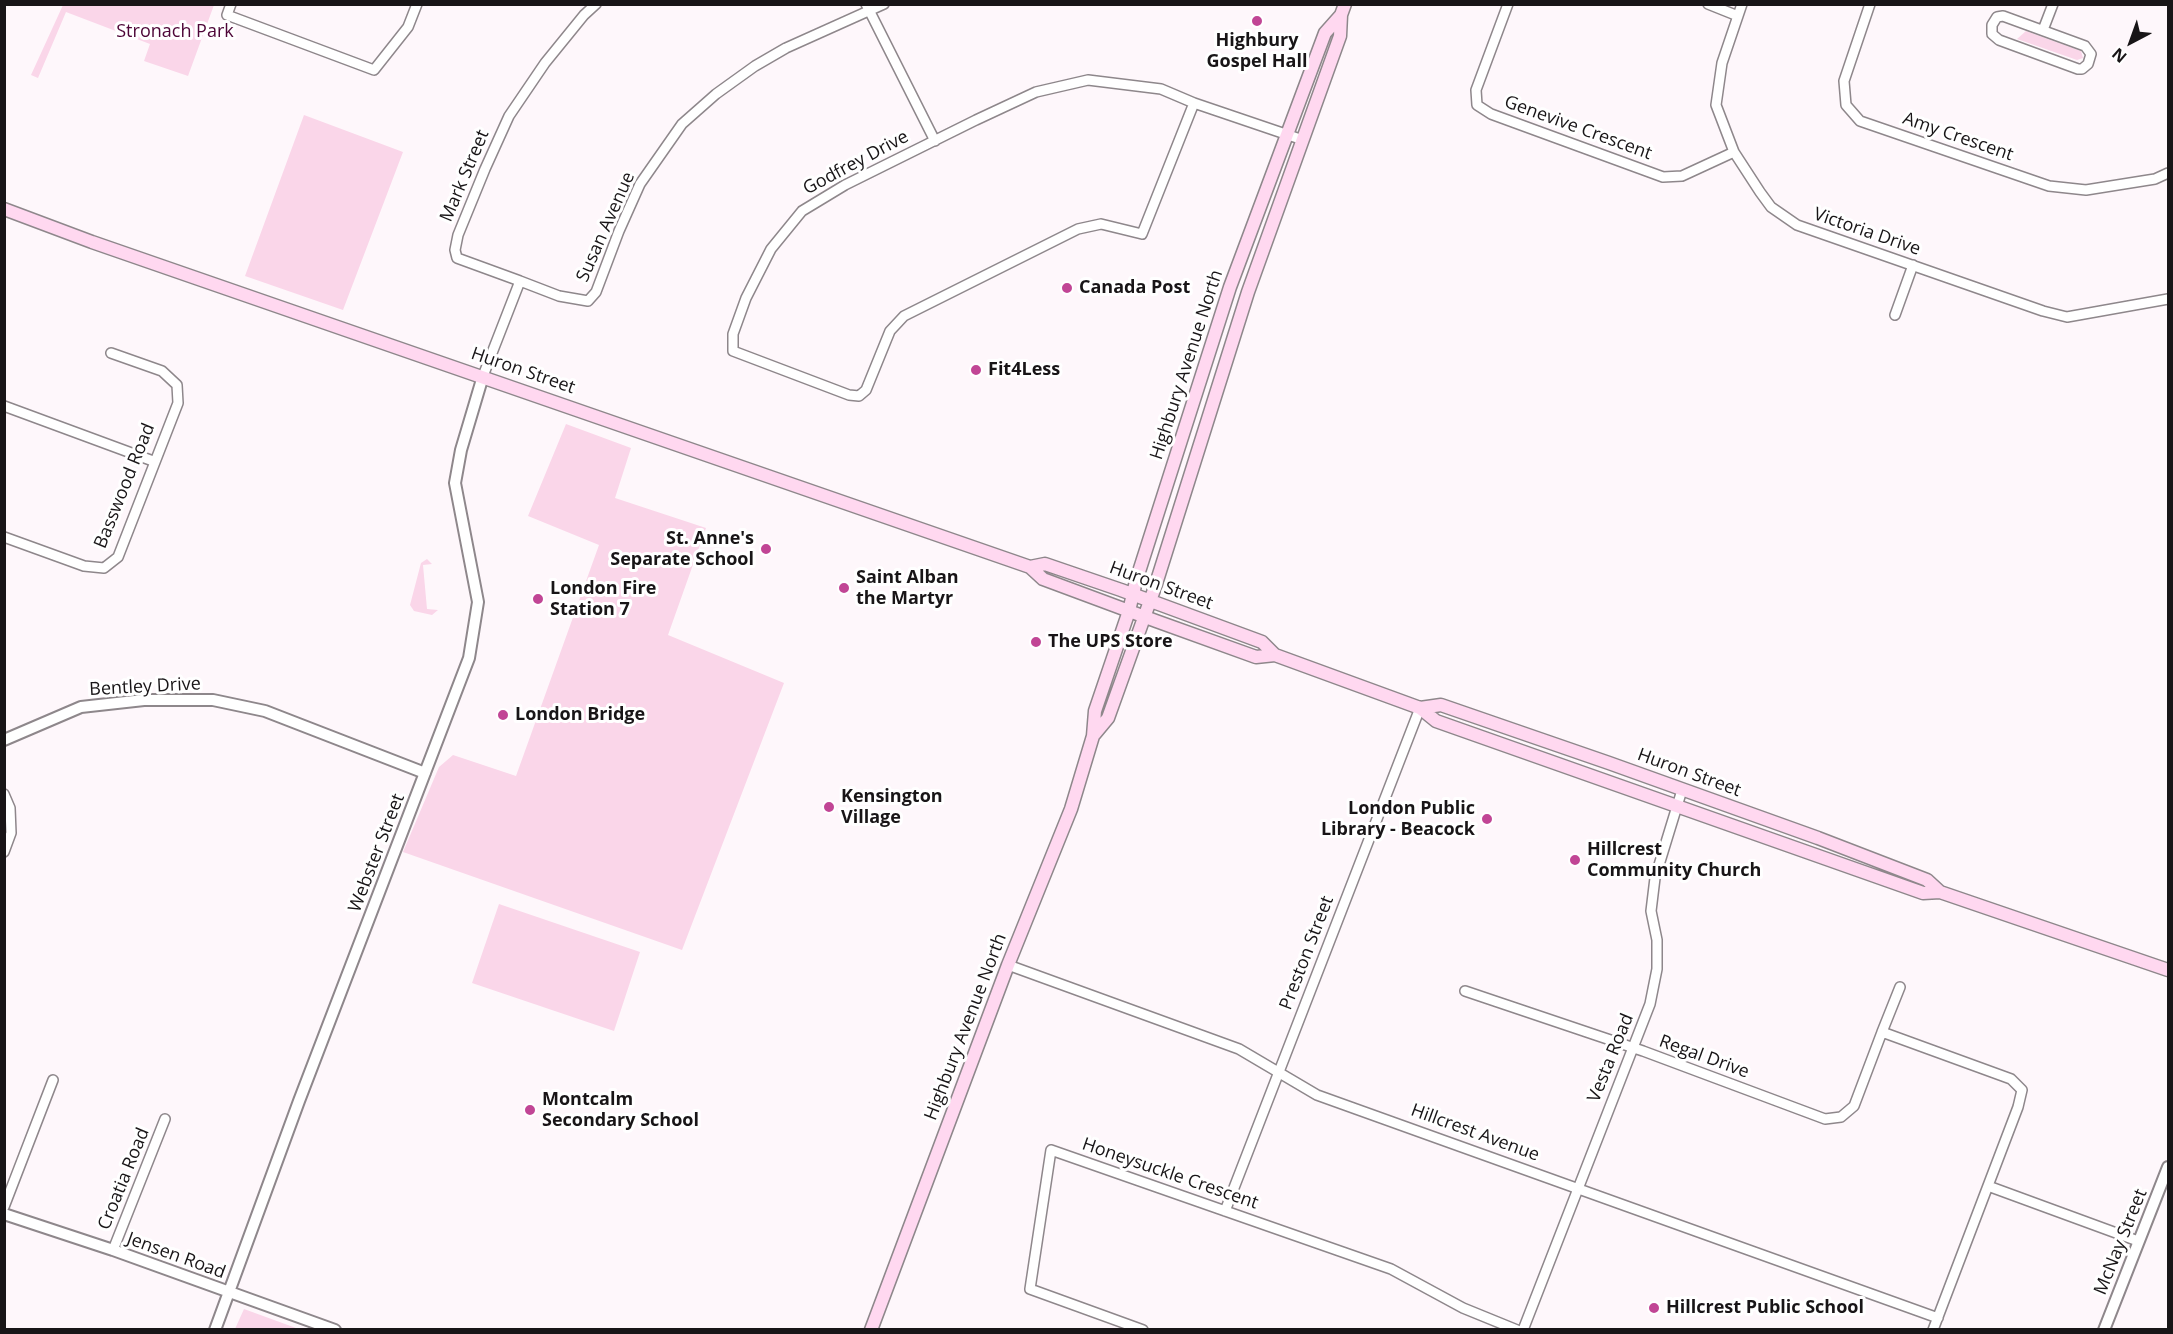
<!DOCTYPE html>
<html>
<head>
<meta charset="utf-8">
<style>
	body { margin:0 }
	#map { position:relative; width:2173px; height:1334px; overflow:hidden; background:#fef7fb; font-family:"Open Sans",sans-serif }
	canvas { display:block }
	.frame { position:absolute; inset:0; border:6px solid #181517; pointer-events:none }
	.north { position:absolute; left:2101px; top:12px; width:60px; height:60px; -webkit-text-stroke:4px #fff; paint-order:stroke; rotate:221deg; font-size:16px; font-weight:700; line-height:24px; text-align:center; color:#181517 }
	.north::after { content:''; display:block; margin:auto; width:21px; height:27px; background:#181517; clip-path:polygon(50% 0,100% 100%,50% 72%,0 100%) }
</style>
</head>
<body>
<div id="map">
<canvas width="2173" height="1334"></canvas>
<div class="frame"></div>
<div class="north">N</div>
</div>
<script>
const c = document.querySelector('canvas').getContext('2d');
c.lineJoin = 'round';
function fill(path, color) { c.fillStyle = color; c.fill(path, 'evenodd'); }
const shape = rows => new Path2D(rows.map(r => 'M' + r).join(''));
function trace(path, color, width, dash) { c.strokeStyle = color; c.lineWidth = width; c.lineCap = dash ? 'butt' : 'round'; c.setLineDash(dash || []); c.stroke(path); }
function drawText(font, color, halo, rows, align = 'center') {
  c.font = font + ' "Open Sans",sans-serif'; c.lineWidth = 6; c.setLineDash([]); c.textBaseline = 'middle'; c.strokeStyle = halo; c.fillStyle = color; for (const [text, x, y, turn = 0] of rows) {
    c.save(); c.translate(x, y); c.rotate((+turn || 0) * Math.PI / 180); c.textAlign = isNaN(turn) ? turn : align; if (halo) c.strokeText(text, 0, 0); c.fillText(text, 0, 0); c.restore();
  }
}
const green = shape([
	[63,5,63,4,214,5,188,76,144,61,150,44,66,12,38,78,31,75],
	[2026,31,2081,51,2083,58,2077,60,2017,39],
	[304,115,403,152,343,310,245,276],
	[566,424,631,448,615,498,706,528,668,635,784,683,682,950,403,852,439,767,453,755,516,776,599,545,528,516],
	[427,559,432,564,423,565,427,609,438,610,432,615,414,611,410,605,421,563],
	[499,904,640,952,614,1031,472,983],
	[244,1309,296,1328,235,1329]
]);
const minor = shape([
	[231,4,227,15,374,70,408,27,417,4],
	[866,4,935,141],
	[1508,4,1476,90,1477,105,1491,114,1663,177,1682,176,1734,152],
	[1708,4,1738,16],
	[1742,4,1722,63,1716,105,1734,152,1760,192,1771,207,1797,225,2043,311,2067,317,2168,299],
	[1870,4,1844,81,1846,105,1860,121,2049,186,2086,190,2155,179,2168,173],
	[2003,16,2085,46,2091,54,2088,64,2082,69,2078,69,1999,40,1992,34,1992,25,1997,17,2003,16],
	[2043,30,2053,4],
	[1194,103,1142,234,1101,224,1078,229,904,316,890,331,866,390,859,396,849,395,733,351,733,334,746,298,771,249,802,211,845,185,976,120,1036,92,1088,80,1161,89,1194,103,1303,140],
	[520,281,559,296,588,301,596,292,619,231,640,184,682,124,716,94,755,66,786,48,884,4],
	[1895,315,1913,265],
	[483,376,520,281,457,258,455,250,458,235,485,169,509,116,545,63,584,15,596,4],
	[4,406,153,461],
	[4,537,84,566,104,568,118,557,178,403,177,385,162,371,111,353],
	[4,794,10,808,11,833,4,852],
	[1008,965,1239,1049,1317,1095,1938,1318],
	[1465,991,1643,1051,1825,1119,1841,1117,1854,1106,1882,1032,2011,1079,2022,1090,2018,1107,1933,1330],
	[1882,1032,1900,987],
	[1988,1186,2138,1241],
	[4,1207,53,1080],
	[1225,1211,1420,708],
	[113,1250,165,1119],
	[1143,1330,1030,1289,1051,1150,1391,1269,1463,1308,1517,1330],
	[1523,1330,1650,1004,1657,969,1657,940,1651,911,1655,878,1682,790]
]);
const tertiary = shape([
	[4,740,81,707,144,700,213,700,265,711,425,773],
	[4,1214,113,1250,335,1330],
	[215,1330,299,1101,469,658,478,602,455,483,461,450,483,376],
	[2104,1330,2168,1167]
]);
const secondary = shape([
	[4,209,92,242,1030,567,1043,579,1156,621,1256,657,1275,655,1420,708,1436,721,1923,893,1940,892,2168,970],
	[1030,567,1045,564,1121,590,1262,642,1275,655],
	[1420,708,1441,705,1609,763,1818,838,1927,880,1940,892],
	[1093,736,1108,718,1155,587,1248,292,1340,36,1341,15,1345,4],
	[871,1330,1008,965,1071,809,1093,736,1095,711,1129,611,1136,581,1230,287,1325,33,1341,15]
]);
const markers = [
	[1257,21,6,"#c14595"],
	[1067,288,6,"#c14595"],
	[976,370,6,"#c14595"],
	[766,549,6,"#c14595"],
	[844,588,6,"#c14595"],
	[538,599,6,"#c14595"],
	[1036,642,6,"#c14595"],
	[503,715,6,"#c14595"],
	[829,807,6,"#c14595"],
	[1487,819,6,"#c14595"],
	[1575,860,6,"#c14595"],
	[530,1110,6,"#c14595"],
	[1654,1308,6,"#c14595"]
];
const parkNames = [
	["Stronach Park",175,32]
];
const poiNames = [
	["Highbury",1257,41,"center"],
	["Gospel Hall",1257,62,"center"],
	["Canada Post",1079,288],
	["Fit4Less",988,370],
	["St. Anne's",754,539,"right"],
	["Separate School",754,560,"right"],
	["Saint Alban",856,578],
	["the Martyr",856,599],
	["London Fire",550,589],
	["Station 7",550,610],
	["The UPS Store",1048,642],
	["London Bridge",515,715],
	["Kensington",841,797],
	["Village",841,818],
	["London Public",1475,809,"right"],
	["Library - Beacock",1475,830,"right"],
	["Hillcrest",1587,850],
	["Community Church",1587,871],
	["Montcalm",542,1100],
	["Secondary School",542,1121],
	["Hillcrest Public School",1666,1308]
];
const streetNames = [
	["Genevive Crescent",1578,128,20],
	["Amy Crescent",1958,137,19],
	["Godfrey Drive",856,163,-28],
	["Mark Street",465,176,-67],
	["Susan Avenue",606,227,-66],
	["Victoria Drive",1867,232,19],
	["Highbury Avenue North",1187,365,-72],
	["Huron Street",523,371,19],
	["Basswood Road",125,486,-68],
	["Huron Street",1161,586,20],
	["Bentley Drive",145,687,-3],
	["Huron Street",1689,773,20],
	["Webster Street",377,853,-69],
	["Preston Street",1307,953,-69],
	["Highbury Avenue North",966,1027,-69],
	["Regal Drive",1704,1057,20],
	["Vesta Road",1611,1058,-68],
	["Hillcrest Avenue",1475,1133,20],
	["Honeysuckle Crescent",1170,1174,19],
	["Croatia Road",124,1179,-68],
	["McNay Street",2121,1242,-68],
	["Jensen Road",176,1256,20]
];
fill(green, '#fad6e9');
trace(minor, '#8e878b', 12);
trace(tertiary, '#8e878b', 14);
trace(secondary, '#8e878b', 15);
trace(minor, '#fff', 9);
trace(tertiary, '#fff', 10);
trace(secondary, '#ffd8f0', 12);
for (const [x, y, r, color] of markers) { const dot = new Path2D(); dot.arc(x, y, r, 0, 2 * Math.PI); c.fillStyle = color; c.fill(dot); trace(dot, '#fff', 2); }
drawText('18px', '#4d0537', '#fff', parkNames);
drawText('bold 18px', '#181517', '#fff', poiNames, 'left');
drawText('18px', '#181517', '#fff', streetNames);
</script>
</body>
</html>
